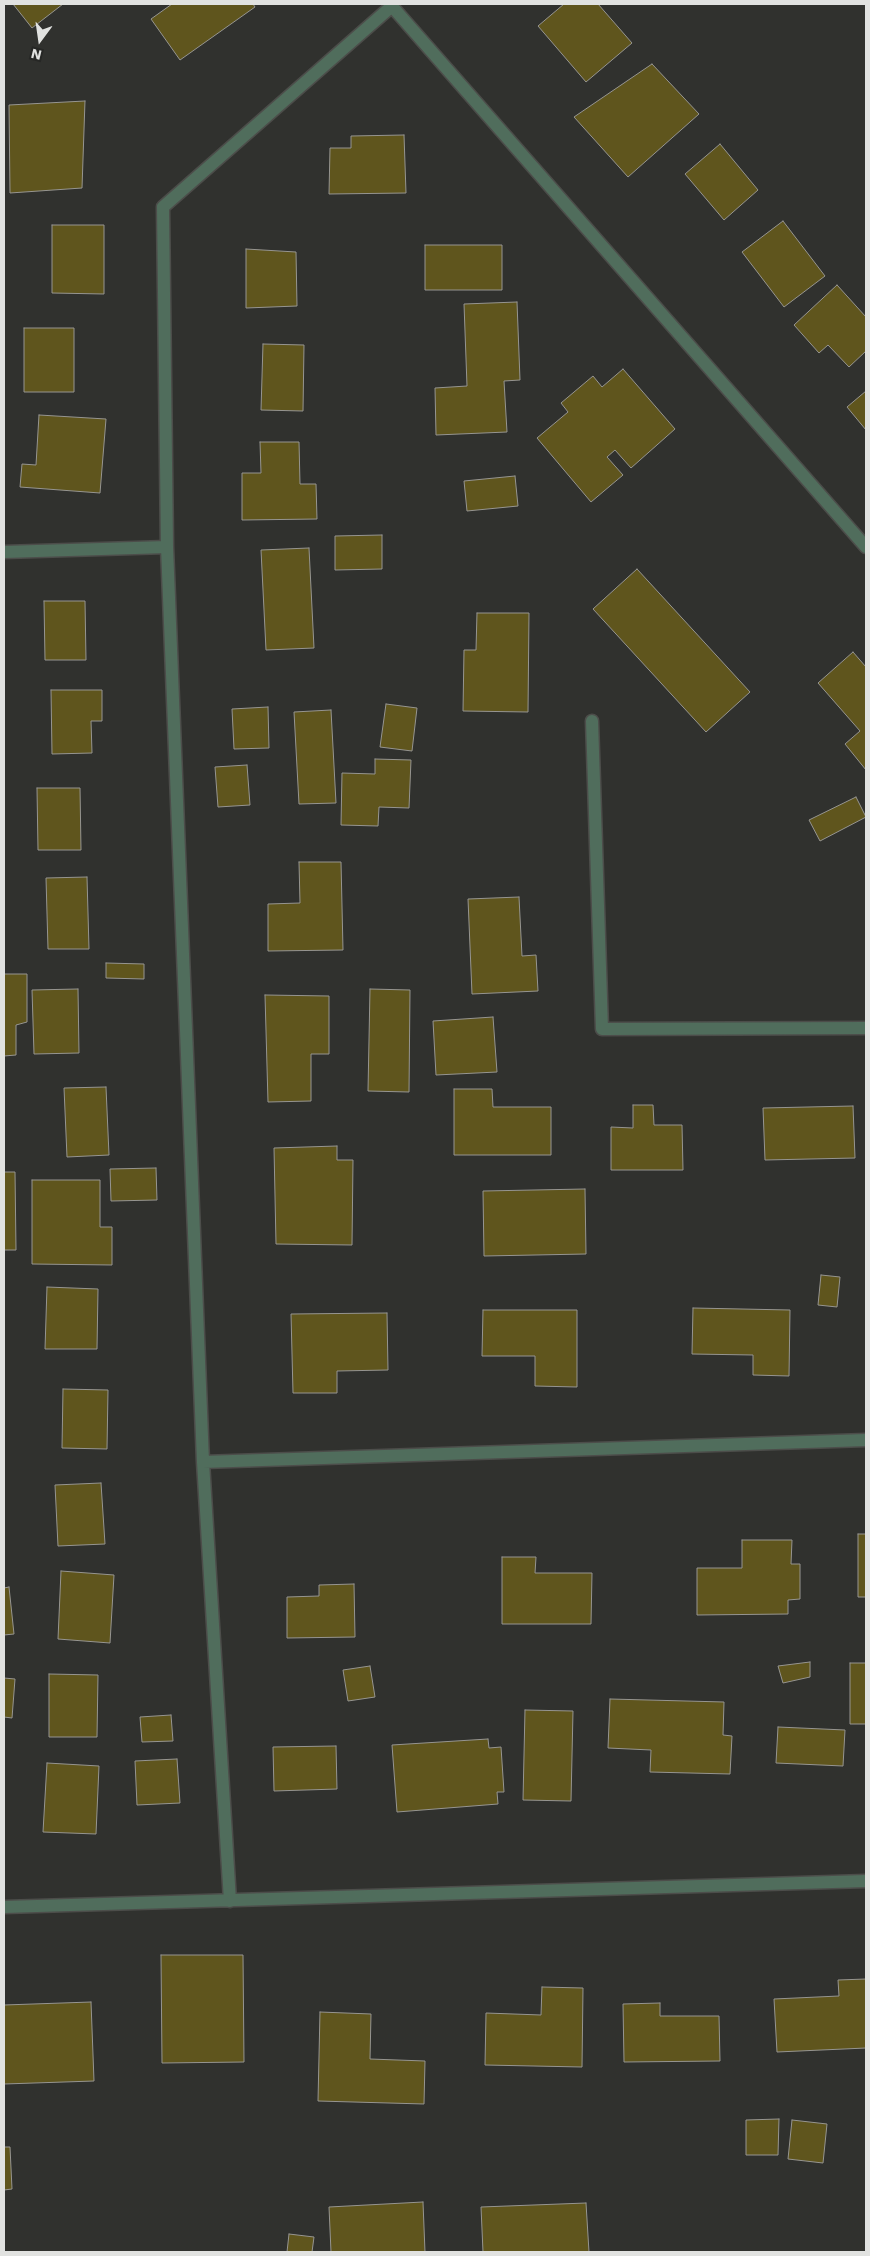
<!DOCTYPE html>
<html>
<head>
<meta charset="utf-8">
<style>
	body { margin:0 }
	#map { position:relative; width:870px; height:2256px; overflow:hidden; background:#30312e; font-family:"Work Sans",sans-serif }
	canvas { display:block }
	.frame { position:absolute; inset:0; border:5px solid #e1e2e0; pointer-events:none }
	.north { position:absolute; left:15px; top:15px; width:50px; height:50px; -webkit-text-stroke:4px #262725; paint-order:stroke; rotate:194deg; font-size:14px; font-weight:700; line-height:20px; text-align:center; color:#e1e2e0 }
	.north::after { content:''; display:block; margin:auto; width:18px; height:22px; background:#e1e2e0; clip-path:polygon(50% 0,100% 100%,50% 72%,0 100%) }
</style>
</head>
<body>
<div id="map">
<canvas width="870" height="2256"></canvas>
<div class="frame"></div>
<div class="north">N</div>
</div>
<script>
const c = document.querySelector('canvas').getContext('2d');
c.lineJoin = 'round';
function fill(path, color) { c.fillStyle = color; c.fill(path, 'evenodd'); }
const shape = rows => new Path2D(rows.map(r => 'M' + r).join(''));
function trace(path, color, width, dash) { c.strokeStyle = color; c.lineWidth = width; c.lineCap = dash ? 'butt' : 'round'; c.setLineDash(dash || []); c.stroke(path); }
const building = shape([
	[13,4,63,4,32,28,13,4],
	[172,4,253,4,255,7,180,60,151,19,172,4],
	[564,4,598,4,632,43,586,82,538,26,564,4],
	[652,64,699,114,628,177,574,117,652,64],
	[85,101,82,188,10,193,9,105,85,101],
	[404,135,406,193,329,194,330,148,351,148,351,136,404,135],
	[720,144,758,190,724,220,685,174,720,144],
	[783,221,825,276,784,307,742,252,783,221],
	[52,225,104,225,104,294,52,293,52,225],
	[425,245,502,245,502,290,425,290,425,245],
	[246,249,296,252,297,306,246,308,246,249],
	[837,285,866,317,866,351,849,367,828,345,819,353,794,325,837,285],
	[517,302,520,380,504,381,507,432,436,435,435,388,467,386,464,304,517,302],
	[24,328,74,328,74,392,24,392,24,328],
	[263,344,304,345,303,411,261,410,263,344],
	[623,369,675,429,631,468,615,450,607,457,623,475,591,502,537,438,568,412,561,403,593,376,602,387,623,369],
	[866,391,866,430,847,407,866,391],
	[39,415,106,419,100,493,20,487,22,464,36,465,39,415],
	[260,442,299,442,300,484,316,484,317,519,242,520,242,473,261,473,260,442],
	[515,476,518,506,467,511,464,481,515,476],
	[382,535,382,569,335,570,335,536,382,535],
	[309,548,314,648,266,650,261,550,309,548],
	[637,569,750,692,706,732,593,609,637,569],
	[44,601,85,601,86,660,45,660,44,601],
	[477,613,529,613,528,712,463,711,464,650,476,650,477,613],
	[853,652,866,667,866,770,845,744,860,731,818,683,853,652],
	[51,690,102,690,102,721,91,721,92,753,52,754,51,690],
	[386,704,417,708,412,751,380,747,386,704],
	[268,707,269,748,234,749,232,709,268,707],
	[331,710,336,803,299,804,294,712,331,710],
	[375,759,411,760,409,808,379,807,378,826,341,825,342,773,375,774,375,759],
	[247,765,250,805,218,807,215,767,247,765],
	[37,788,80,788,81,850,38,850,37,788],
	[856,797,866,817,820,841,809,820,856,797],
	[299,862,341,862,343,950,268,951,268,904,300,903,299,862],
	[87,877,89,949,48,949,46,878,87,877],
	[519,897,522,956,536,955,538,991,472,994,468,899,519,897],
	[106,963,144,964,144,979,106,978,106,963],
	[4,974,27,974,27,1022,16,1025,16,1055,4,1056,4,974],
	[78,989,79,1053,34,1054,32,990,78,989],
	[370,989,410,990,409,1092,368,1091,370,989],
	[265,995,329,996,329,1054,311,1054,311,1101,268,1102,265,995],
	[493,1017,497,1072,436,1075,433,1021,493,1017],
	[106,1087,109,1155,67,1157,64,1088,106,1087],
	[454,1089,492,1089,493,1107,551,1107,551,1155,454,1155,454,1089],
	[633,1105,653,1105,654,1125,682,1125,683,1170,611,1170,611,1127,633,1128,633,1105],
	[853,1106,855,1158,765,1160,763,1108,853,1106],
	[337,1146,337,1160,353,1160,352,1245,276,1244,274,1148,337,1146],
	[156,1168,157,1200,111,1201,110,1169,156,1168],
	[4,1172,15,1172,16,1250,4,1250,4,1172],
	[32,1180,100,1180,100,1227,112,1227,112,1265,32,1264,32,1180],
	[585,1189,586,1254,484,1256,483,1191,585,1189],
	[821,1275,840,1277,837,1307,818,1305,821,1275],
	[47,1287,98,1289,97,1349,45,1349,47,1287],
	[693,1308,790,1310,789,1376,753,1375,753,1355,692,1354,693,1308],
	[483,1310,577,1310,577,1387,535,1386,535,1356,482,1356,483,1310],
	[387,1313,388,1370,337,1371,337,1393,293,1393,291,1314,387,1313],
	[63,1389,108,1390,107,1449,62,1448,63,1389],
	[101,1483,105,1544,58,1546,55,1485,101,1483],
	[858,1534,866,1534,866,1597,858,1597,858,1534],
	[742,1540,792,1540,791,1564,800,1564,800,1599,788,1600,788,1614,697,1615,697,1568,742,1568,742,1540],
	[502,1557,536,1557,535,1573,592,1573,591,1624,502,1624,502,1557],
	[61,1571,114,1575,110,1643,58,1639,61,1571],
	[354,1584,355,1637,287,1638,287,1597,319,1596,319,1585,354,1584],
	[9,1587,14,1634,4,1635,4,1588,9,1587],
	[810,1662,810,1677,783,1683,778,1666,810,1662],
	[850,1663,866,1663,866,1724,850,1724,850,1663],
	[370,1666,375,1697,348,1701,343,1670,370,1666],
	[49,1674,98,1675,97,1737,49,1737,49,1674],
	[4,1678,15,1679,12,1718,4,1717,4,1678],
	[610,1699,724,1702,723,1735,732,1736,730,1774,650,1772,651,1750,608,1748,610,1699],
	[525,1710,573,1711,571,1801,523,1800,525,1710],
	[171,1715,173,1741,142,1742,140,1717,171,1715],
	[778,1727,845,1730,843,1766,776,1763,778,1727],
	[488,1739,489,1748,501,1747,504,1792,497,1792,498,1804,397,1812,392,1745,488,1739],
	[336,1746,337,1789,274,1791,273,1747,336,1746],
	[177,1759,180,1803,137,1805,135,1761,177,1759],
	[47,1763,99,1766,96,1834,43,1832,47,1763],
	[161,1955,243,1955,244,2062,162,2063,161,1955],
	[866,1979,866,2048,777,2052,774,1999,839,1996,838,1980,866,1979],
	[542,1987,583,1988,582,2067,485,2065,486,2013,541,2015,542,1987],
	[91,2002,94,2081,4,2084,4,2005,91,2002],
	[660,2003,660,2016,719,2016,720,2061,624,2062,623,2004,660,2003],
	[320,2012,371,2014,370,2059,425,2061,424,2104,318,2101,320,2012],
	[779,2119,778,2155,746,2155,746,2120,779,2119],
	[792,2120,827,2124,823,2163,788,2159,792,2120],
	[4,2147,10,2147,12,2189,4,2190,4,2147],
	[423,2202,425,2252,331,2252,329,2207,423,2202],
	[586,2203,589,2252,483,2252,481,2207,586,2203],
	[289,2234,314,2237,312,2252,287,2252,289,2234]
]);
const minor = shape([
	[390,4,866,547],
	[4,552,167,547],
	[592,721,602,1029,866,1028],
	[203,1462,866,1440],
	[230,1901,203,1462,167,547,163,207,392,6],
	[4,1907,866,1881]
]);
fill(building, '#5f551d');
trace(building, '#969591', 1);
trace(minor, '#4c4d4a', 15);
trace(minor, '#506d5c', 12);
</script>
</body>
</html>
